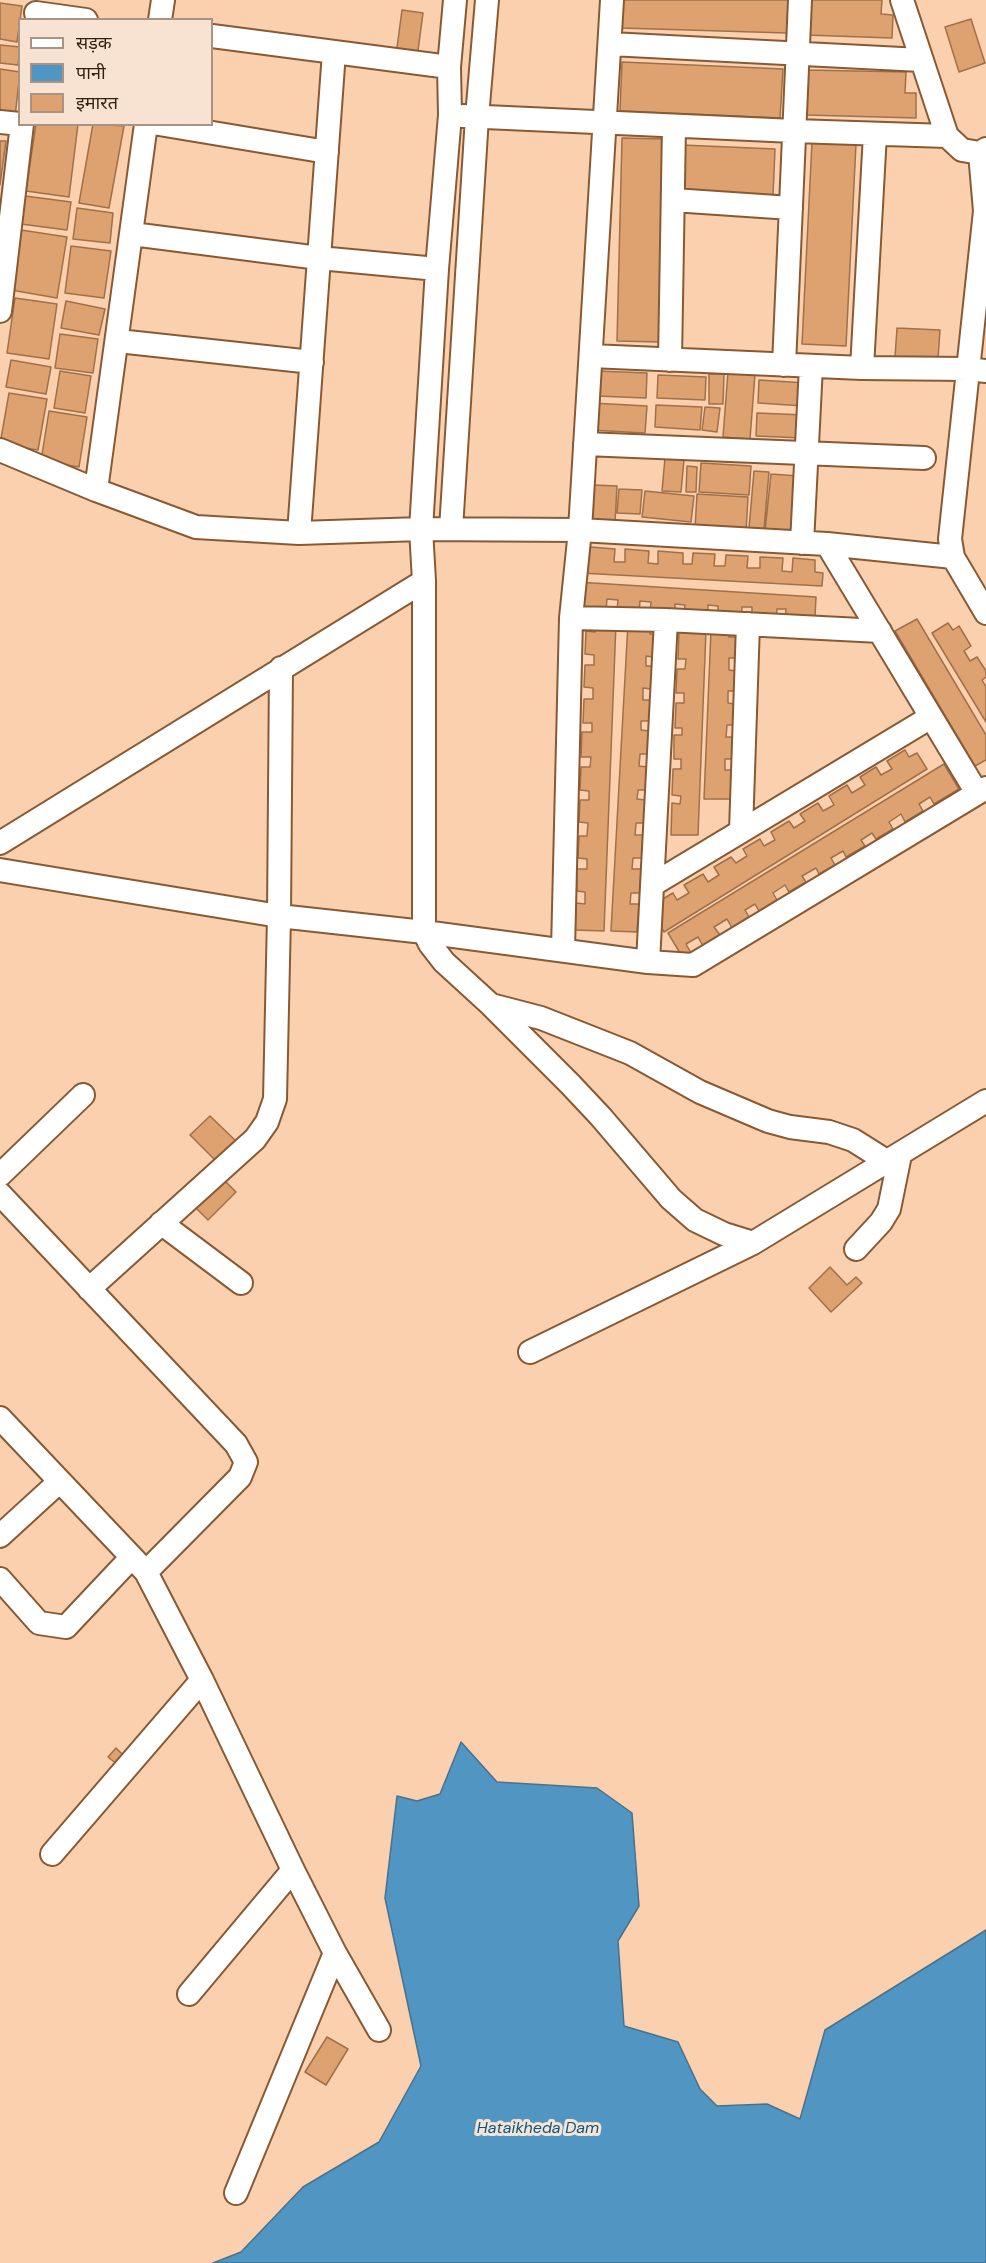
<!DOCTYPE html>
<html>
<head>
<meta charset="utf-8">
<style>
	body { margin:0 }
	#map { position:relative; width:986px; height:2263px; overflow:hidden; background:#fad0af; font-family:"DM Sans","Noto Sans Devanagari",sans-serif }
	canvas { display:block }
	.legend { position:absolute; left:18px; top:18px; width:195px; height:108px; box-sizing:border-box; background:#f8e2d1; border:2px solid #a99483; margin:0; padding:8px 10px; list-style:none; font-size:18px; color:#321f0e }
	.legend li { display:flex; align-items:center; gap:12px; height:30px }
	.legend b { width:30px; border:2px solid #a99483 }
</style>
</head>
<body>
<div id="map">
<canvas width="986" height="2263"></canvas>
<ul class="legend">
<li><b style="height:8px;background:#fff"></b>सड़क</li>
<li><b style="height:16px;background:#5195c2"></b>पानी</li>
<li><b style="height:16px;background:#dea271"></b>इमारत</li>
</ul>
</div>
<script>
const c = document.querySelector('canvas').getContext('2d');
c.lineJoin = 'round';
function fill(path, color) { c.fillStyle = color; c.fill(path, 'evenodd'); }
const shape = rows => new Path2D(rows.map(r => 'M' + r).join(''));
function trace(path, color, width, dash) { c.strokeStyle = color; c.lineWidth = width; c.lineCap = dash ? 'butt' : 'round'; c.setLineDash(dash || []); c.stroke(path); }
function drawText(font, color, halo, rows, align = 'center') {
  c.font = font + ' "DM Sans",sans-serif'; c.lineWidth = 6; c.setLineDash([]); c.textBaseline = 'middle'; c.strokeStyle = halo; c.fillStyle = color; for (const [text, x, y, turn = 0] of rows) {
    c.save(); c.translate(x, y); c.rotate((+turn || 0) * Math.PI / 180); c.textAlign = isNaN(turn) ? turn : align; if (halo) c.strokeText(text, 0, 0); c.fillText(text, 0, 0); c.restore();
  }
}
const water = shape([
	[461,1742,497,1782,597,1788,632,1813,639,1906,618,1941,624,2026,678,2042,700,2089,717,2106,767,2104,800,2119,825,2030,986,1930,986,2263,213,2263,241,2252,303,2187,379,2142,421,2066,385,1898,397,1796,417,1801,440,1794,461,1742]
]);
const building = shape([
	[622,0,788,0,787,33,621,28,622,0],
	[807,0,882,0,881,14,893,15,892,38,805,35,807,0],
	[0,3,22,6,17,42,0,39,0,3],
	[402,10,423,13,417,58,396,55,402,10],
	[971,19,985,63,959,72,945,27,971,19],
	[0,45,20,47,18,65,0,63,0,45],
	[622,62,783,69,780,118,620,111,622,62],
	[0,69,20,72,15,117,0,116,0,69],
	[807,70,906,72,905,93,916,93,916,118,806,115,807,70],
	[36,124,78,124,69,197,26,191,36,124],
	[93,124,124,126,109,208,79,203,93,124],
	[622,138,665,139,660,342,617,341,622,138],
	[0,141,6,141,0,185,0,141],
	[812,142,856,144,846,346,802,344,812,142],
	[682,145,775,149,773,196,680,192,682,145],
	[25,196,71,202,67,230,21,224,25,196],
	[77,208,113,213,110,243,73,239,77,208],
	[21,230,67,237,57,298,11,290,21,230],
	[71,246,111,251,104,298,65,293,71,246],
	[15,298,57,304,49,359,7,353,15,298],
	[66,301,105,309,99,335,61,328,66,301],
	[897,328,940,330,938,359,895,357,897,328],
	[60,334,98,339,93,373,55,368,60,334],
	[11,360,51,367,46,394,6,387,11,360],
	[60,371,91,376,85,413,54,408,60,371],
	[598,371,647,373,646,398,597,396,598,371],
	[728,372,755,374,750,439,723,437,728,372],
	[709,374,724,374,723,404,709,404,709,374],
	[658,375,706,377,705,400,657,398,658,375],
	[759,380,806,383,804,406,758,403,759,380],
	[9,393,47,399,38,450,0,444,9,393],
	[592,403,647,406,645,433,590,430,592,403],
	[656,405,702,407,700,430,655,427,656,405],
	[705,407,720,408,717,432,702,430,705,407],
	[49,411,87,417,79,467,41,461,49,411],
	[757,413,804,415,802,438,756,436,757,413],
	[665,458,684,460,681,492,662,491,665,458],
	[701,463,751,466,749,495,699,492,701,463],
	[687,466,697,467,696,492,686,492,687,466],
	[754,471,769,472,764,529,749,528,754,471],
	[771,474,798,476,793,533,765,531,771,474],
	[593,485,617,486,615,522,592,521,593,485],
	[619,489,642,490,640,514,617,513,619,489],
	[645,491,694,496,691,522,642,517,645,491],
	[697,494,748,497,746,532,695,529,697,494],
	[590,547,615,549,614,562,625,562,625,549,649,551,648,563,658,564,658,551,683,553,683,564,692,564,693,553,715,554,714,566,725,566,726,555,748,556,747,568,760,568,760,557,783,558,782,571,792,572,793,558,815,560,815,572,823,573,822,586,580,573,581,559,589,560,590,547],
	[577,582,816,597,815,616,808,616,808,623,785,621,786,609,777,609,776,621,752,620,752,607,742,607,741,619,718,617,718,606,708,605,708,617,684,615,685,605,675,604,675,615,650,613,651,602,640,601,639,612,617,611,618,600,607,599,606,610,584,609,584,597,577,582],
	[917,619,986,735,986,760,975,766,895,631,917,619],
	[595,623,616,623,604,931,575,930,576,903,585,904,585,892,577,891,577,869,587,869,587,859,578,858,579,836,587,836,588,823,579,822,580,800,589,800,589,791,580,790,581,767,590,767,591,757,581,757,582,732,592,732,592,723,583,723,584,699,593,699,593,688,584,687,585,665,594,665,594,655,585,654,586,631,595,632,595,623],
	[628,623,650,624,650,634,654,634,653,657,646,656,646,666,653,666,651,689,643,688,643,700,651,700,649,721,641,721,641,730,649,731,648,754,640,754,639,766,647,767,646,790,638,790,637,799,645,800,644,823,636,823,635,835,643,835,642,858,633,858,632,869,641,869,640,893,631,893,630,904,639,904,637,932,611,931,628,623],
	[948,623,953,630,959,626,971,646,964,651,970,661,977,657,986,671,986,677,982,680,986,687,986,722,932,633,948,623],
	[679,629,706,630,698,835,671,835,672,803,680,804,681,796,672,795,673,769,681,769,681,759,674,759,674,735,682,735,682,728,675,728,676,703,684,703,684,693,676,693,677,669,685,669,686,659,678,659,679,629],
	[711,630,729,630,729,637,738,637,737,658,729,658,729,670,737,671,736,691,728,691,728,703,735,704,734,725,727,725,726,737,734,737,733,759,725,759,725,770,732,770,731,799,704,799,711,630],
	[905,750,909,757,917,753,927,769,664,932,653,914,656,903,673,893,677,900,689,893,684,885,703,874,708,882,719,875,714,867,731,857,736,863,747,856,743,849,760,839,764,846,775,840,771,832,789,821,794,828,805,821,800,814,818,803,823,811,834,805,829,796,847,785,852,793,865,785,860,777,876,767,881,775,892,769,887,761,905,750],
	[944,764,959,789,934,804,930,797,919,804,923,811,905,822,901,814,889,822,893,829,876,839,872,833,861,840,865,846,846,857,843,851,831,858,835,865,819,874,816,868,802,876,806,882,789,892,785,885,773,893,777,900,759,911,755,904,745,910,749,917,732,928,727,919,714,927,720,935,703,946,698,937,686,944,691,953,683,958,668,933,944,764],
	[210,1116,239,1144,219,1164,190,1135,210,1116],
	[221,1177,236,1192,208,1220,193,1205,221,1177],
	[830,1267,847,1285,856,1277,862,1283,831,1312,809,1288,830,1267],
	[116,1748,125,1757,118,1765,108,1757,116,1748],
	[327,2037,348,2049,326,2085,305,2072,327,2037]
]);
const minor = shape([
	[455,0,449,67,450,115,437,269,421,529,424,581,424,932,430,944,444,962,491,1005,570,1084,601,1117,671,1199,695,1220,724,1234,753,1243],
	[902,0,947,136,962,150,980,153,986,149],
	[36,13,86,20],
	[160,20,163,0],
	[212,36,449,67],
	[610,44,921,60],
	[463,116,794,131,947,136],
	[0,122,20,124],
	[159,124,327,152],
	[980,153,985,211,950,539,953,557,986,613],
	[673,200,791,208],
	[132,234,319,258,437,269],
	[0,311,22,124],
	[118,341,312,362],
	[591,356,862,368,968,369,986,371],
	[670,360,674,126],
	[784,365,800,0],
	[862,368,875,134],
	[585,444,924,458],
	[0,450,96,490,196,527,299,533,421,529,580,530,827,544,953,557],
	[96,490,146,124],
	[451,529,477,117,487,0],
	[299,533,334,52],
	[802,543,811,366],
	[827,544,977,793],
	[571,618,666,620,880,631],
	[741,831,748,624],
	[0,843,424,581],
	[0,870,279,916,424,932,648,962,693,965,986,788],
	[652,885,931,717],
	[563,950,571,618,580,530,612,0],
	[648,962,666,620],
	[491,1005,541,1018,630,1053,700,1092,768,1121,790,1127,829,1132,853,1140,888,1162],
	[0,1175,83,1095],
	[0,1194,236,1444,246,1462,240,1477,146,1572],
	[161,1223,241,1283],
	[856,1249,881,1222,889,1209,900,1155],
	[89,1289,255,1139,267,1122,275,1099,279,916,281,668],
	[530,1352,753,1243,986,1101],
	[0,1418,146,1572,202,1680,293,1870,335,1953,379,2030],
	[0,1536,59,1482],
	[0,1579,39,1623,66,1627,131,1558],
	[52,1854,202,1680],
	[189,1994,293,1870],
	[236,2193,335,1953]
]);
const waterNames = [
	["Hataikheda Dam",538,2129]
];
fill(water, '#5195c2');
trace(water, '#48728c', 1.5);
fill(building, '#dea271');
trace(building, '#a07049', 1.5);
trace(minor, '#885a33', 26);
trace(minor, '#fff', 22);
drawText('italic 16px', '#005985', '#f8e2d1', waterNames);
</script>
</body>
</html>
